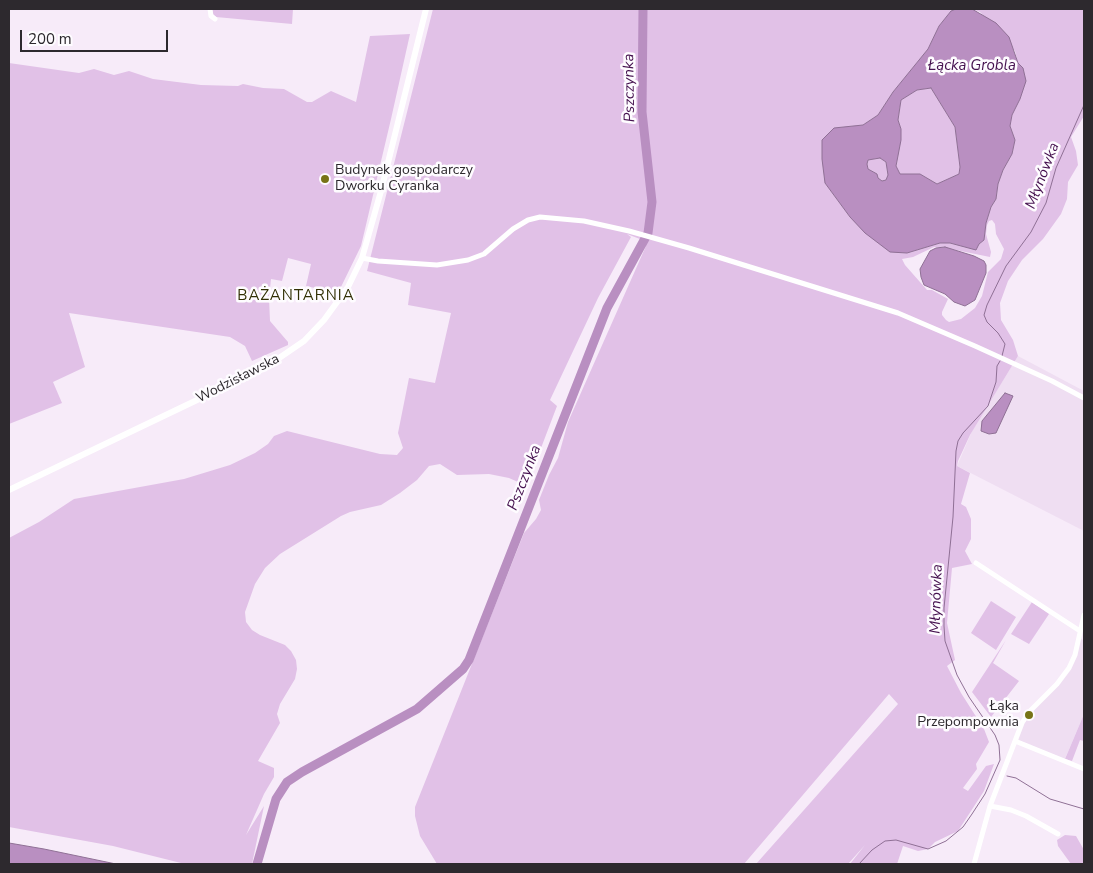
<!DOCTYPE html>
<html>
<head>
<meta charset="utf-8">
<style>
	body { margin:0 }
	#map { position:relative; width:1093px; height:873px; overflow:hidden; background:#f7ebf9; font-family:"Nunito Sans",sans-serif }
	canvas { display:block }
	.frame { position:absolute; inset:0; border:10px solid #2d292e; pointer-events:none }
	.scale { position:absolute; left:20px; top:30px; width:148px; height:22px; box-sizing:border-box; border:2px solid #2d292e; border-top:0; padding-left:6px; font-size:15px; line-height:18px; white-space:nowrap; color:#2d292e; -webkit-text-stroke:4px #fefcff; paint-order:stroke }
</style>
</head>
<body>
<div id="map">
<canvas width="1093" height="873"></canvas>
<div class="frame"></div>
<div class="scale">200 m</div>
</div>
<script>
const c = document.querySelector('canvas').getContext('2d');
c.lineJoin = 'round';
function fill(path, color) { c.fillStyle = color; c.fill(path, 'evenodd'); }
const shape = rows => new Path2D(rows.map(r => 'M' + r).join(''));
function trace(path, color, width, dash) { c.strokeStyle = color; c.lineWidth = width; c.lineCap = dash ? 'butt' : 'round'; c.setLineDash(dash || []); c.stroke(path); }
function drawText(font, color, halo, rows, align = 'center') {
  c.font = font + ' "Nunito Sans",sans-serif'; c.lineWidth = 5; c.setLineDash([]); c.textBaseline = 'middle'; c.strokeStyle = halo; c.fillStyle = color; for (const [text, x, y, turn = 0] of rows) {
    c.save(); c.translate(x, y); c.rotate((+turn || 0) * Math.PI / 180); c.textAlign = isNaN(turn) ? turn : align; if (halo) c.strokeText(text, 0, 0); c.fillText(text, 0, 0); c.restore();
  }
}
const built = shape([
	[1018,356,1084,391,1084,531,957,466,972,431],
	[1079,637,1084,641,1084,714,1064,761,1015,741,1022,723,1069,668]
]);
const green = shape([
	[212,9,293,9,292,24,216,17,212,13],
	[433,9,956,9,951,11,939,26,928,49,893,92,878,115,863,125,834,129,825,183,850,217,907,253,940,243,950,243,976,249,979,244,984,240,986,223,991,207,996,199,998,184,1003,170,1012,154,1015,140,1010,126,1012,115,1020,99,1023,68,1018,63,1015,51,980,12,972,9,1084,9,1084,116,1071,137,1076,151,1078,165,1068,182,1067,199,1061,214,1043,239,1022,260,1008,281,1000,303,1001,320,1013,340,1018,356,970,435,958,461,957,466,970,473,961,504,966,507,971,519,971,539,965,551,972,564,952,568,947,623,955,660,947,666,961,693,984,729,989,742,976,764,977,769,963,788,968,791,986,766,994,764,984,791,958,831,935,842,928,849,918,851,903,846,897,864,850,864,865,845,848,864,756,864,898,704,889,694,744,864,437,864,420,836,415,816,415,807,524,533,536,519,541,510,539,500,549,475,558,458,568,422,646,246,645,241,627,234,631,237,598,298,550,400,557,406,525,490,518,482,509,478,489,474,457,475,440,464,429,466,417,480,400,493,381,505,350,512,341,516,280,554,265,568,255,584,245,612,246,622,252,630,260,635,285,645,291,651,296,660,297,669,295,679,280,704,277,714,280,723,258,761,274,768,274,777,264,794,246,835,264,806,252,864,185,864,113,846,9,827,9,538,39,522,74,499,184,479,230,465,255,453,268,444,274,436,287,431,380,454,397,455,403,448,398,433,409,378,435,383,451,313,408,305,411,283,367,271],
	[992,220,995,224,996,234,1004,249,1001,259,988,272,982,296,975,308,961,319,949,322,946,320,942,315,942,312,948,299,932,290,927,290,905,265,902,259,913,257,934,247,941,247,990,257,991,252,986,234,987,225,989,221],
	[410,34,391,119,361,246,339,291,335,297,324,290,306,286,311,264,288,258,282,281,271,279,269,298,270,321,288,342,288,345,252,361,245,346,230,337,69,313,85,367,53,382,62,403,9,424,9,63,79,73,94,69,114,75,129,71,153,79,201,85,238,86,243,84,263,88,284,89,307,102,312,102,331,91,356,102,370,36],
	[931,88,955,127,960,167,959,174,937,184,920,174,900,174,896,166,901,129,898,120,901,100,917,90],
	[880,158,886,162,889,175,886,180,882,181,878,178,877,174,868,169,867,164,868,160],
	[991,601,1016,617,996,650,971,633],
	[1032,602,1049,614,1029,644,1011,634],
	[1006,640,993,663,1019,681,991,717,972,692],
	[1084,714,1084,741,1080,740,1072,761,1065,759],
	[1065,835,1076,836,1084,850,1084,864,1071,864,1058,846,1057,840]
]);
const water = shape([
	[956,9,972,9,996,23,1009,37,1018,63,1023,68,1026,81,1020,99,1012,115,1010,126,1015,140,1012,154,1003,170,998,184,996,199,991,207,986,223,984,240,979,244,976,250,950,243,940,243,907,253,890,252,865,233,850,217,825,183,822,159,822,140,834,128,863,125,878,115,893,92,928,49,939,26,951,11,956,9],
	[931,88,955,127,960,167,959,174,937,184,920,174,900,174,896,166,901,140,901,129,898,120,901,100,917,90,931,88],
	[880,158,886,162,888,175,886,180,882,181,878,178,877,174,868,169,867,164,868,160,880,158],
	[945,247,974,256,984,261,986,265,986,273,975,300,965,306,954,302,945,294,924,285,921,277,920,269,930,251,936,248,945,247],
	[1005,393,1013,396,996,433,989,434,981,431,982,421,1005,393],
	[9,843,44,849,116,864,9,864,9,843]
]);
const stream = shape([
	[1002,356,1005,344,998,333,987,322,984,315,987,305,1006,266,1031,232,1046,203,1056,168,1084,105],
	[1007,776,1016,778,1050,799,1084,809],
	[859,864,872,850,885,841,896,840,928,849,946,841,963,827,972,814,985,794,1000,760,999,745,995,735,969,697,957,675,945,641,944,626,944,608,953,517,956,451,958,441,963,433,988,406,996,382,997,366,1000,361]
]);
const river = shape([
	[257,864,276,799,287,782,302,772,417,709,463,669,469,660,607,308,648,233,652,202,642,112,643,9]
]);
const minor = shape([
	[210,9,211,16,215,19],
	[362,258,378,261,437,265,468,260,484,254,513,229,528,220,540,217,584,221,629,231,689,248,898,313,975,346,1052,381,1084,398],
	[976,563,1080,631],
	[1015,741,1084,769],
	[990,806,1011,810,1026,816,1058,834],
	[974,864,990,806,1022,723,1029,712,1057,684,1069,668,1075,655,1084,615]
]);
const major = shape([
	[9,490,266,367,304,341,324,320,348,287,362,258,381,191,426,9]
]);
const markers = [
	[325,179,5,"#777317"],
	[1029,715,5,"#777317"]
];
const poiNames = [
	["Budynek gospodarczy",335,171],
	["Dworku Cyranka",335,187],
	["Łąka",1019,707,"right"],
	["Przepompownia",1019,723,"right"]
];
const streetNames = [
	["Wodzisławska",238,379,-27]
];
const waterNames = [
	["Łącka Grobla",972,66],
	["Pszczynka",630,88,-91],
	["Młynówka",1043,176,-69],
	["Pszczynka",525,478,-69],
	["Młynówka",937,599,-88]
];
const neighbourhoodNames = [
	["BAŻANTARNIA",296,296]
];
fill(built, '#efdef2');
fill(green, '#e1c1e7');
fill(water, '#b98fc1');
trace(water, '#8f7095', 1);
trace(stream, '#8f7095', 1);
trace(river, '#b98fc1', 9);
trace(minor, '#fff', 5);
trace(major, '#fff', 6);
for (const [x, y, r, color] of markers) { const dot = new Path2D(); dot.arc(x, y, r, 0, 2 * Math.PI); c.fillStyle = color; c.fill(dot); trace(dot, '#fefcff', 2); }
drawText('14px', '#2d292e', '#fefcff', poiNames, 'left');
drawText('14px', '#2d292e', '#fefcff', streetNames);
drawText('italic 15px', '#45114f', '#fefcff', waterNames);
c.letterSpacing = '1px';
drawText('15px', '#302e03', '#fefcff', neighbourhoodNames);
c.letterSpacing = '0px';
</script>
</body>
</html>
